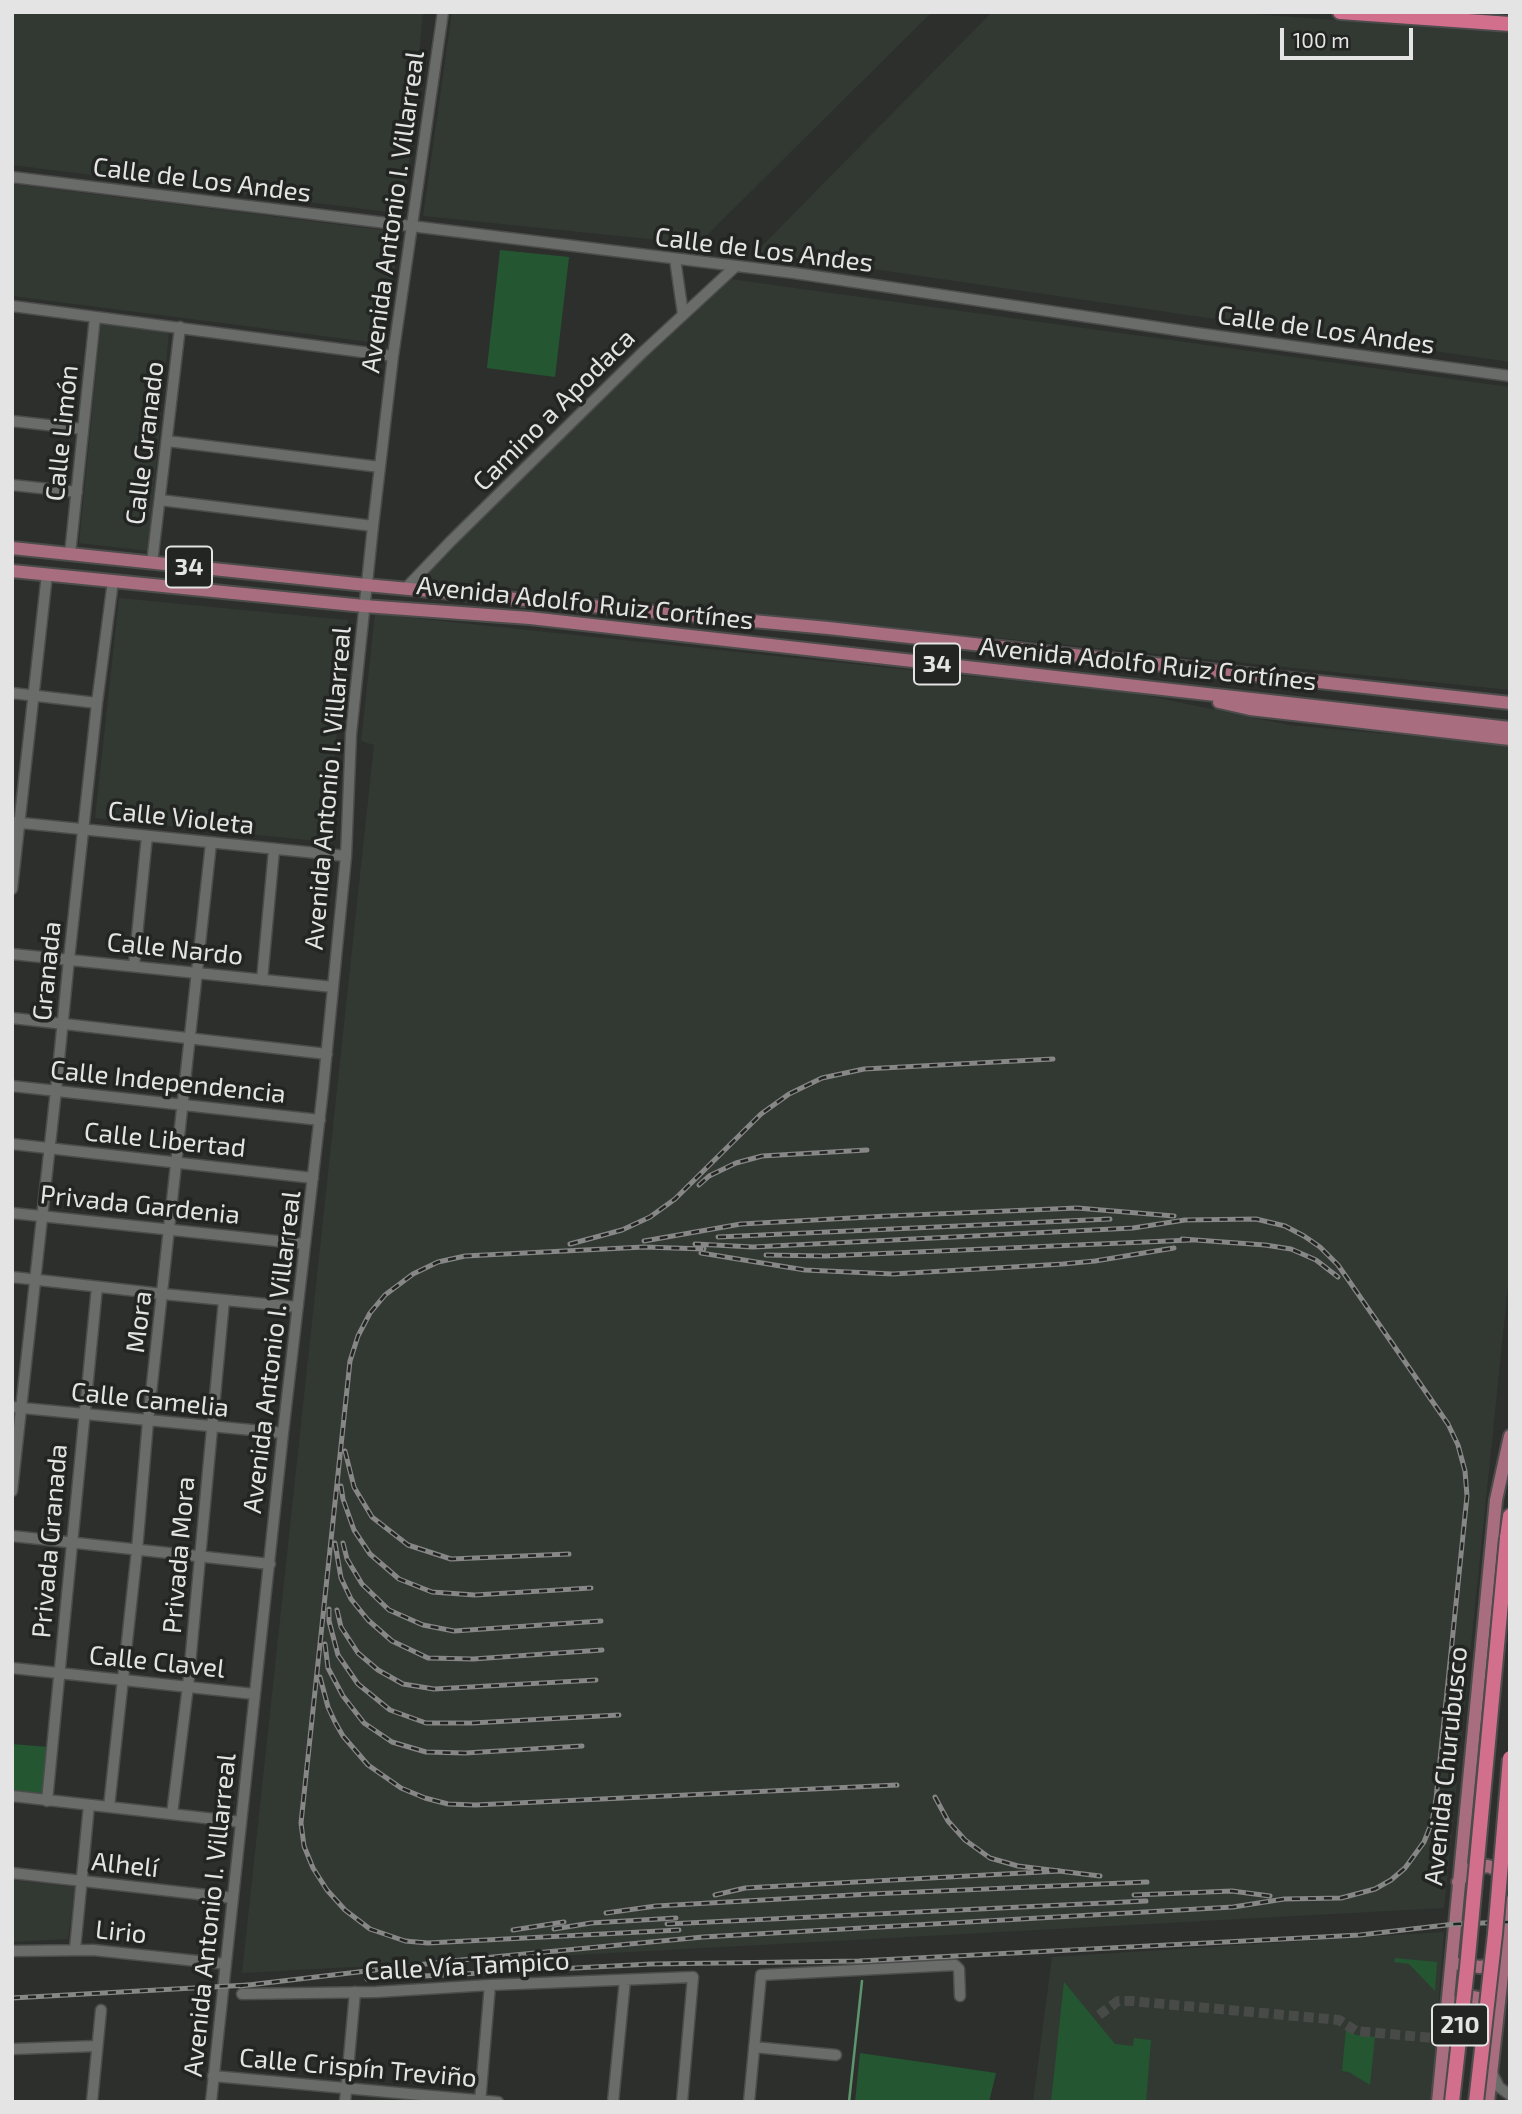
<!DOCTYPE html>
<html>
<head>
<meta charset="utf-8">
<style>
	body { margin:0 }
	#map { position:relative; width:1522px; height:2114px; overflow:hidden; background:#2d2f2d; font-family:"Exo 2",sans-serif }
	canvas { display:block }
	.frame { position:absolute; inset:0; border:14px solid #e3e4e3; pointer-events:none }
	.scale { position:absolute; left:1280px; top:28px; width:133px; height:32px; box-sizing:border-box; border:4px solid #e3e4e3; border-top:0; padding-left:9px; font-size:21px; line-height:24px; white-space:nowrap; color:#e3e4e3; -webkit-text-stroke:5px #232523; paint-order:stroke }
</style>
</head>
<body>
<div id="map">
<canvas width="1522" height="2114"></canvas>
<div class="frame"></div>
<div class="scale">100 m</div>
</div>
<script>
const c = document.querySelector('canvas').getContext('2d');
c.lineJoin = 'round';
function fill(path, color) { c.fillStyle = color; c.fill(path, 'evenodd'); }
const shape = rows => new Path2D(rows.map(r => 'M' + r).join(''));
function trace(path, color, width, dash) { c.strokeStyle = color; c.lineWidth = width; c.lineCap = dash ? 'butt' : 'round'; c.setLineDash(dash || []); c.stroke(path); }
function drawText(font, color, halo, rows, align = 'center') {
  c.font = font + ' "Exo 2",sans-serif'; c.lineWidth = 7; c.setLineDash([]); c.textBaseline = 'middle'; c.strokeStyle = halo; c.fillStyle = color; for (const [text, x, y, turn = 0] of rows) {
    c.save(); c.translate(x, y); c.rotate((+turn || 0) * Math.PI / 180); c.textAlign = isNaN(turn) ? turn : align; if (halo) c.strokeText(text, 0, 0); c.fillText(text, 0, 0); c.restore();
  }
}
const built = shape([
	[12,12,423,12,404,214,12,165],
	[452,12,932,12,698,244,423,216],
	[992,12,1226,12,1510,33,1510,362,756,252],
	[12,184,399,232,385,344,12,296],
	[730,279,1510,387,1510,690,421,579,611,390],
	[101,323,169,331,148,551,79,543],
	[119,598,348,620,326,842,95,818],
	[375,614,1139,694,1289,725,1510,745,1510,1266,1444,1908,242,1973,374,745,361,741],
	[12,1880,75,1887,68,1939,12,1942],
	[1444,1932,1431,2102,1033,2102,1052,1957]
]);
const green = shape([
	[500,250,569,257,555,377,487,368],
	[12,1744,48,1747,43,1791,41,1794,12,1790],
	[1395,1958,1437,1962,1435,1991,1409,1964,1394,1962],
	[1064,1982,1115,2044,1133,2046,1134,2038,1151,2040,1146,2102,1051,2102],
	[1346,2029,1356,2035,1375,2037,1370,2085,1349,2072,1342,2071],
	[860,2053,996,2073,989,2102,855,2102]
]);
const stream = shape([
	[849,2102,862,1981]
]);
const minorTunnel = shape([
	[1099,2015,1118,2001,1131,2001,1339,2020,1356,2031,1433,2038]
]);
const minor = shape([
	[12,177,794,273,1196,333,1510,376],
	[675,259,683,314],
	[12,306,393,356],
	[12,421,83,429],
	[167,441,380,467],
	[12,485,77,492],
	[160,500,373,526],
	[70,554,95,317],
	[152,563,180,327],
	[406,588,451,541,643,352,736,266],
	[12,693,97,703],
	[12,822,346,856],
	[12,889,47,574],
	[12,954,333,987],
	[134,966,147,836],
	[262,980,274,850],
	[12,1018,327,1054],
	[12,1086,320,1120],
	[12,1144,313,1178],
	[12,1213,305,1244],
	[12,1277,163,1294,297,1307],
	[12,1407,283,1433],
	[12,1491,56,1090,69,959,97,703,113,581],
	[12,1536,270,1564],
	[12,1668,254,1694],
	[12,1796,241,1822],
	[47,1801,97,1287],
	[109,1807,137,1550,148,1421,211,843],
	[172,1814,188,1686,224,1300],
	[12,1873,233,1898],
	[75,1949,89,1805],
	[12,1951,93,1950,226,1964],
	[242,1994,376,1992,490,1985,693,1977,682,2102],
	[754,2047,836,2055],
	[12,2049,97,2046],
	[1491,2071,1499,2087,1510,2095],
	[213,2076,498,2102],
	[92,2102,101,2010],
	[211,2102,283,1433,323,1089,346,856,351,734,373,526,393,356,443,12],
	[345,2102,355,1992],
	[480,2102,490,1985],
	[613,2102,625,1980],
	[749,2102,761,1975,955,1965,959,1969,960,1996]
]);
const major = shape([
	[12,548,366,585,828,628,1510,703],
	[12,571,364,606,530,618,1510,728],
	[1219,702,1250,709,1510,739],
	[1458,1882,1470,1869,1488,1866,1497,1870,1510,1883],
	[1459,1964,1480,1967,1499,1964],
	[1457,2002,1463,1998,1474,1997,1486,2000,1494,2008],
	[1438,2102,1496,1500,1510,1436],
	[1488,2102,1510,1902]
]);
const highway = shape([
	[1340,12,1510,24],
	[1507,1538,1510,1516]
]);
const rail = shape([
	[699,1185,709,1176,736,1163,762,1156,867,1150],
	[718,1237,1110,1219],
	[1182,1239,1265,1245,1291,1249,1316,1260,1338,1277],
	[644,1241,741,1224,888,1216,1077,1208,1174,1216],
	[570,1244,622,1230,650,1217,675,1199,761,1114,789,1094,822,1078,864,1069,1053,1059],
	[701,1253,805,1270,893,1274,1063,1264,1095,1261,1174,1248],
	[766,1255,825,1256,1191,1240],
	[345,1451,354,1487,372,1517,408,1545,451,1559,569,1554],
	[341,1486,343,1499,354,1530,370,1554,399,1579,432,1592,475,1595,591,1588],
	[335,1543,341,1578,351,1599,368,1620,392,1641,428,1658,473,1659,602,1650],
	[343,1543,347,1559,362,1584,389,1610,423,1625,454,1631,601,1621],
	[329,1609,329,1621,338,1655,358,1684,390,1710,426,1723,472,1723,619,1715],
	[337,1610,341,1627,358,1653,378,1670,403,1684,434,1689,596,1680],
	[325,1644,328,1668,343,1696,364,1723,392,1742,426,1752,465,1753,582,1746],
	[320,1677,328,1707,335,1722,343,1736,368,1765,401,1788,425,1798,448,1804,475,1805,897,1785],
	[935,1797,948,1821,965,1840,990,1858,1018,1866,1100,1876],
	[715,1895,745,1888,1060,1871],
	[1134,1895,1232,1891,1270,1896],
	[606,1913,656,1906,870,1894,1147,1882],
	[667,1924,1146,1901],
	[554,1929,591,1923,676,1918],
	[513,1930,564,1922],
	[679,1930,428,1943,405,1941,370,1929,345,1910,327,1890,313,1868,304,1846,301,1823,350,1361,358,1336,370,1313,385,1295,413,1274,438,1262,465,1256,644,1247,704,1249],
	[367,1979,651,1964,859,1961,1360,1935,1455,1924,1510,1922],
	[240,1986,451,1961,703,1937,1233,1907,1284,1899,1341,1898,1375,1889,1391,1880,1405,1868,1424,1842,1432,1822,1436,1799,1467,1496,1465,1471,1458,1445,1448,1424,1338,1265,1320,1247,1304,1236,1285,1226,1256,1219,1185,1220,1133,1228,753,1247,695,1244],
	[12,1998,248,1985]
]);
const highwayBridge = shape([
	[1452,2102,1467,1968,1507,1538],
	[1476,2102,1495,1934,1510,1758]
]);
const shields = [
	[189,567,46],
	[937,664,46],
	[1460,2025,56]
];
const shieldNames = [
	["34",189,567],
	["34",937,664],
	["210",1460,2025]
];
const streetNames = [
	["Calle de Los Andes",202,180,7],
	["Avenida Antonio I. Villarreal",393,212,-82],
	["Calle de Los Andes",764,250,7],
	["Calle de Los Andes",1326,330,8],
	["Camino a Apodaca",554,410,-45],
	["Calle Limón",62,433,-84],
	["Calle Granado",145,443,-83],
	["Avenida Adolfo Ruiz Cortínes",585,603,6],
	["Avenida Adolfo Ruiz Cortínes",1148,664,6],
	["Avenida Antonio I. Villarreal",328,788,-85],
	["Calle Violeta",181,818,6],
	["Calle Nardo",175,949,6],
	["Granada",47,971,-84],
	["Calle Independencia",168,1082,6],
	["Calle Libertad",165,1140,6],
	["Privada Gardenia",140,1205,6],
	["Mora",139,1322,-83],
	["Avenida Antonio I. Villarreal",272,1352,-83],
	["Calle Camelia",150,1400,6],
	["Privada Granada",50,1541,-85],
	["Privada Mora",179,1555,-85],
	["Calle Clavel",157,1662,6],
	["Avenida Churubusco",1446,1766,-84],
	["Alhelí",125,1865,6],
	["Avenida Antonio I. Villarreal",210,1915,-84],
	["Lirio",121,1932,6],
	["Calle Vía Tampico",467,1966,-3],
	["Calle Crispín Treviño",358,2068,5]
];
fill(built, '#313932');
fill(green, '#245731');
trace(stream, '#5d956d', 2.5);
trace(minorTunnel, '#484a48', 10, [10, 5]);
trace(minor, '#4b4c4b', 13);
trace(major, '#4b4c4b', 16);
trace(highway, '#4b4c4b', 18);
trace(minor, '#6a6c6a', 10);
trace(major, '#a86e7f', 12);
trace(highway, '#d26f8d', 14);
trace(rail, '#868786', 5);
trace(rail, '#232523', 2.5, [8]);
trace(highwayBridge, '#4b4c4b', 18, []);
trace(highwayBridge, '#d26f8d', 14);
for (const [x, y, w] of shields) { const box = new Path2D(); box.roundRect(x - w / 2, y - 20.5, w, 41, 5); c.fillStyle = '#232523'; c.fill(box); trace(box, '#e3e4e3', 2); }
drawText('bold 24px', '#e3e4e3', null, shieldNames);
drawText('26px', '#e3e4e3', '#232523', streetNames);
</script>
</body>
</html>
